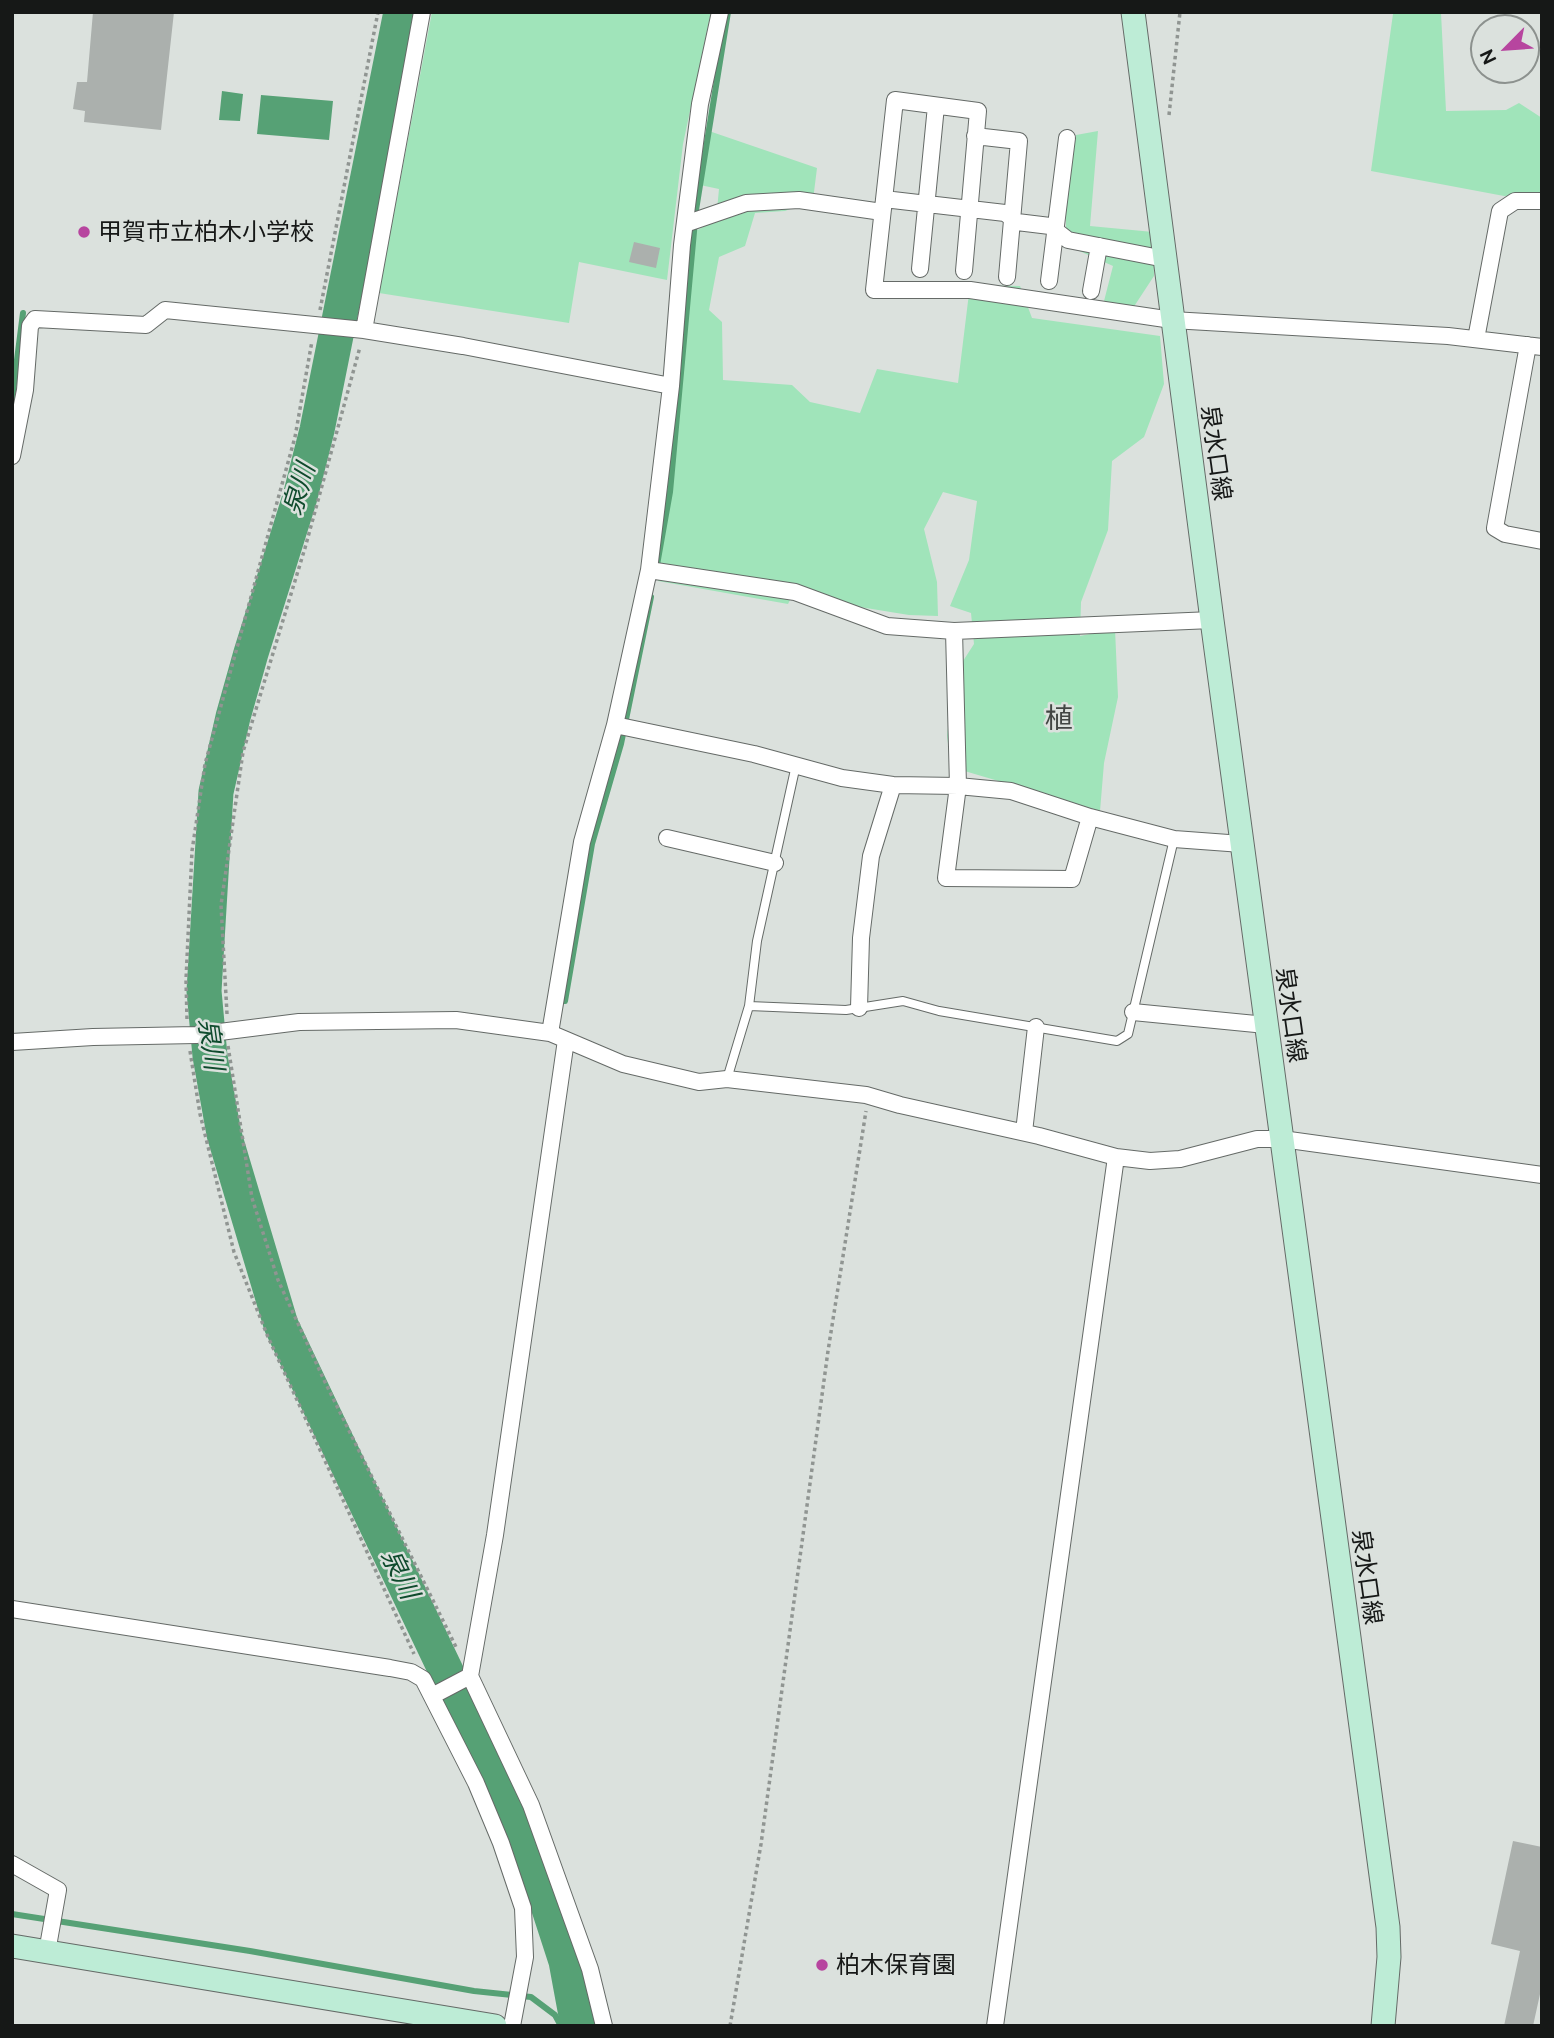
<!DOCTYPE html>
<html>
<head>
<meta charset="utf-8">
<style>
	body { margin:0 }
	#map { position:relative; width:1554px; height:2038px; overflow:hidden; background:#dbe1dd; font-family:Ubuntu,sans-serif }
	canvas { display:block }
	.frame { position:absolute; inset:0; border:14px solid #161817; pointer-events:none }
	.north { position:absolute; left:1470px; top:14px; width:70px; height:70px; box-sizing:border-box; background:#dbe1dd; border:2px solid #8c918e; border-radius:50%; rotate:245deg; font-size:19px; font-weight:700; line-height:28px; text-align:center; color:#161817 }
	.north::after { content:''; display:block; margin:auto; width:24px; height:32px; background:#b7459f; clip-path:polygon(50% 0,100% 100%,50% 72%,0 100%) }
</style>
</head>
<body>
<div id="map">
<canvas width="1554" height="2038"></canvas>
<div class="frame"></div>
<div class="north">N</div>
</div>
<script>
const c = document.querySelector('canvas').getContext('2d');
c.lineJoin = 'round';
function fill(path, color) { c.fillStyle = color; c.fill(path, 'evenodd'); }
const shape = rows => new Path2D(rows.map(r => 'M' + r).join(''));
function trace(path, color, width, dash) { c.strokeStyle = color; c.lineWidth = width; c.lineCap = dash ? 'butt' : 'round'; c.setLineDash(dash || []); c.stroke(path); }
function drawText(font, color, halo, rows, align = 'center') {
  c.font = font + ' Ubuntu,"Noto Sans JP",sans-serif'; c.lineWidth = 5; c.setLineDash([]); c.textBaseline = 'middle'; c.strokeStyle = halo; c.fillStyle = color; for (const [text, x, y, turn = 0] of rows) {
    c.save(); c.translate(x, y); c.rotate((+turn || 0) * Math.PI / 180); c.textAlign = isNaN(turn) ? turn : align; if (halo) c.strokeText(text, 0, 0); c.fillText(text, 0, 0); c.restore();
  }
}
const green = shape([
	[432,12,711,12,683,144,667,280,579,262,569,323,379,293],
	[1441,13,1446,111,1506,110,1519,103,1542,118,1540,194,1504,196,1371,171,1393,14],
	[709,131,817,168,813,200,785,211,755,213,745,246,719,257,709,310,722,322,723,380,792,385,810,402,860,413,877,369,958,383,970,285,1020,286,1032,318,1160,336,1164,384,1144,437,1112,461,1108,530,1081,602,1080,636,1115,629,1118,697,1104,763,1100,811,951,767,947,736,954,675,974,644,971,613,950,606,969,560,977,501,943,492,924,529,937,582,938,616,909,615,792,596,788,604,658,581,692,233,716,220,719,189,700,185],
	[1098,131,1090,226,1153,232,1154,276,1133,308,1103,305,1113,266,1066,245,1066,203,1076,135]
]);
const water = shape([
	[222,91,243,94,240,121,219,120],
	[261,95,333,101,329,140,257,134]
]);
const stream = shape([
	[12,399,23,313],
	[657,565,670,492,696,210,728,12],
	[565,1001,592,844,621,744,651,597],
	[12,1914,250,1951,474,1991,531,1997,555,2015,561,2026]
]);
const river = shape([
	[401,12,317,430,300,497,251,653,233,717,216,792,204,991,210,1056,224,1134,281,1325,527,1841,566,1961,578,2026]
]);
const building = shape([
	[93,12,174,12,161,130,84,122,85,111,73,109,77,82,87,82],
	[634,242,660,248,656,268,629,262],
	[1513,1841,1542,1847,1542,1985,1533,2026,1504,2026,1520,1951,1491,1944]
]);
const path = shape([
	[1169,115,1180,12],
	[320,310,378,12],
	[227,1014,221,905,243,752,305,548,360,347],
	[187,1019,186,980,192,851,205,764,295,437,312,341],
	[228,1046,252,1198,278,1280,324,1380,457,1649],
	[190,1051,200,1114,234,1252,268,1337,414,1654],
	[730,2026,761,1844,828,1351,866,1111]
]);
const lane = shape([
	[749,1006,846,1010,903,1001,939,1011,1117,1041,1128,1034,1174,839],
	[727,1079,749,1006,757,941,796,765]
]);
const street = shape([
	[975,136,1019,141,1007,277],
	[884,199,1005,213,1017,222,1050,226,1068,240,1165,259],
	[685,224,746,203,799,200,882,212],
	[920,269,936,106],
	[964,271,978,111,895,100,874,290,970,290,1172,320,1448,336,1542,347],
	[1049,281,1067,138],
	[1091,291,1099,246],
	[364,330,422,12],
	[1476,339,1500,211,1515,201,1542,201],
	[1528,345,1495,528,1505,534,1542,541],
	[12,456,25,390,30,326,35,319,146,325,165,310,364,330,463,346,671,386],
	[649,570,795,592,887,626,954,631,1212,620],
	[954,631,958,786,946,878,1072,879,1090,817],
	[615,725,754,754,842,778,893,785,958,786,1011,791,1090,817,1174,839,1242,844],
	[667,838,775,863],
	[859,1008,861,938,871,856,893,785],
	[1133,1012,1266,1025],
	[550,1033,582,842,615,725,649,570,671,386,682,245,700,104,720,12],
	[566,1040,495,1535,470,1676,531,1805,590,1969,604,2026],
	[12,1042,93,1037,196,1035,299,1022,456,1020,550,1033,623,1064,699,1082,727,1079,866,1095,900,1105,1039,1136,1116,1157,1150,1161,1180,1159,1257,1139,1282,1139,1542,1175],
	[1024,1132,1036,1027],
	[12,1609,390,1668,411,1672,423,1679,476,1783,501,1843,523,1908,525,1957,512,2026],
	[432,1696,470,1676],
	[12,1864,58,1890,47,1952],
	[995,2026,1116,1157]
]);
const secondary = shape([
	[1133,12,1212,620,1388,1927,1389,1957,1383,2026],
	[12,1946,495,2026]
]);
const markers = [
	[84,232,7,"#b7459f"],
	[822,1965,7,"#b7459f"]
];
const poiNames = [
	["甲賀市立柏木小学校",98,232],
	["柏木保育園",836,1965]
];
const streetNames = [
	["泉水口線",1216,453,82],
	["泉水口線",1291,1015,82],
	["泉水口線",1367,1577,82]
];
const waterNames = [
	["泉川",299,489,-73],
	["泉川",211,1044,82],
	["泉川",400,1574,64]
];
const quarterNames = [
	["植",1059,719]
];
fill(green, '#a0e4ba');
fill(water, '#56a175');
trace(stream, '#56a175', 6);
trace(river, '#56a175', 35);
fill(building, '#abb0ad');
trace(lane, '#656a67', 10);
trace(street, '#656a67', 18);
trace(secondary, '#656a67', 25);
trace(path, '#909592', 3.5, [3.5, 3.5]);
trace(lane, '#fff', 8);
trace(street, '#fff', 16);
trace(secondary, '#bdecd6', 23);
for (const [x, y, r, color] of markers) { const dot = new Path2D(); dot.arc(x, y, r, 0, 2 * Math.PI); c.fillStyle = color; c.fill(dot); trace(dot, '#dbe1dd', 2.5); }
drawText('24px', '#161817', '#dbe1dd', poiNames, 'left');
drawText('24px', '#161817', '#dbe1dd', streetNames);
drawText('italic 26px', '#0f4b2d', '#dbe1dd', waterNames);
drawText('28px', '#414643', '#dbe1dd', quarterNames);
</script>
</body>
</html>
